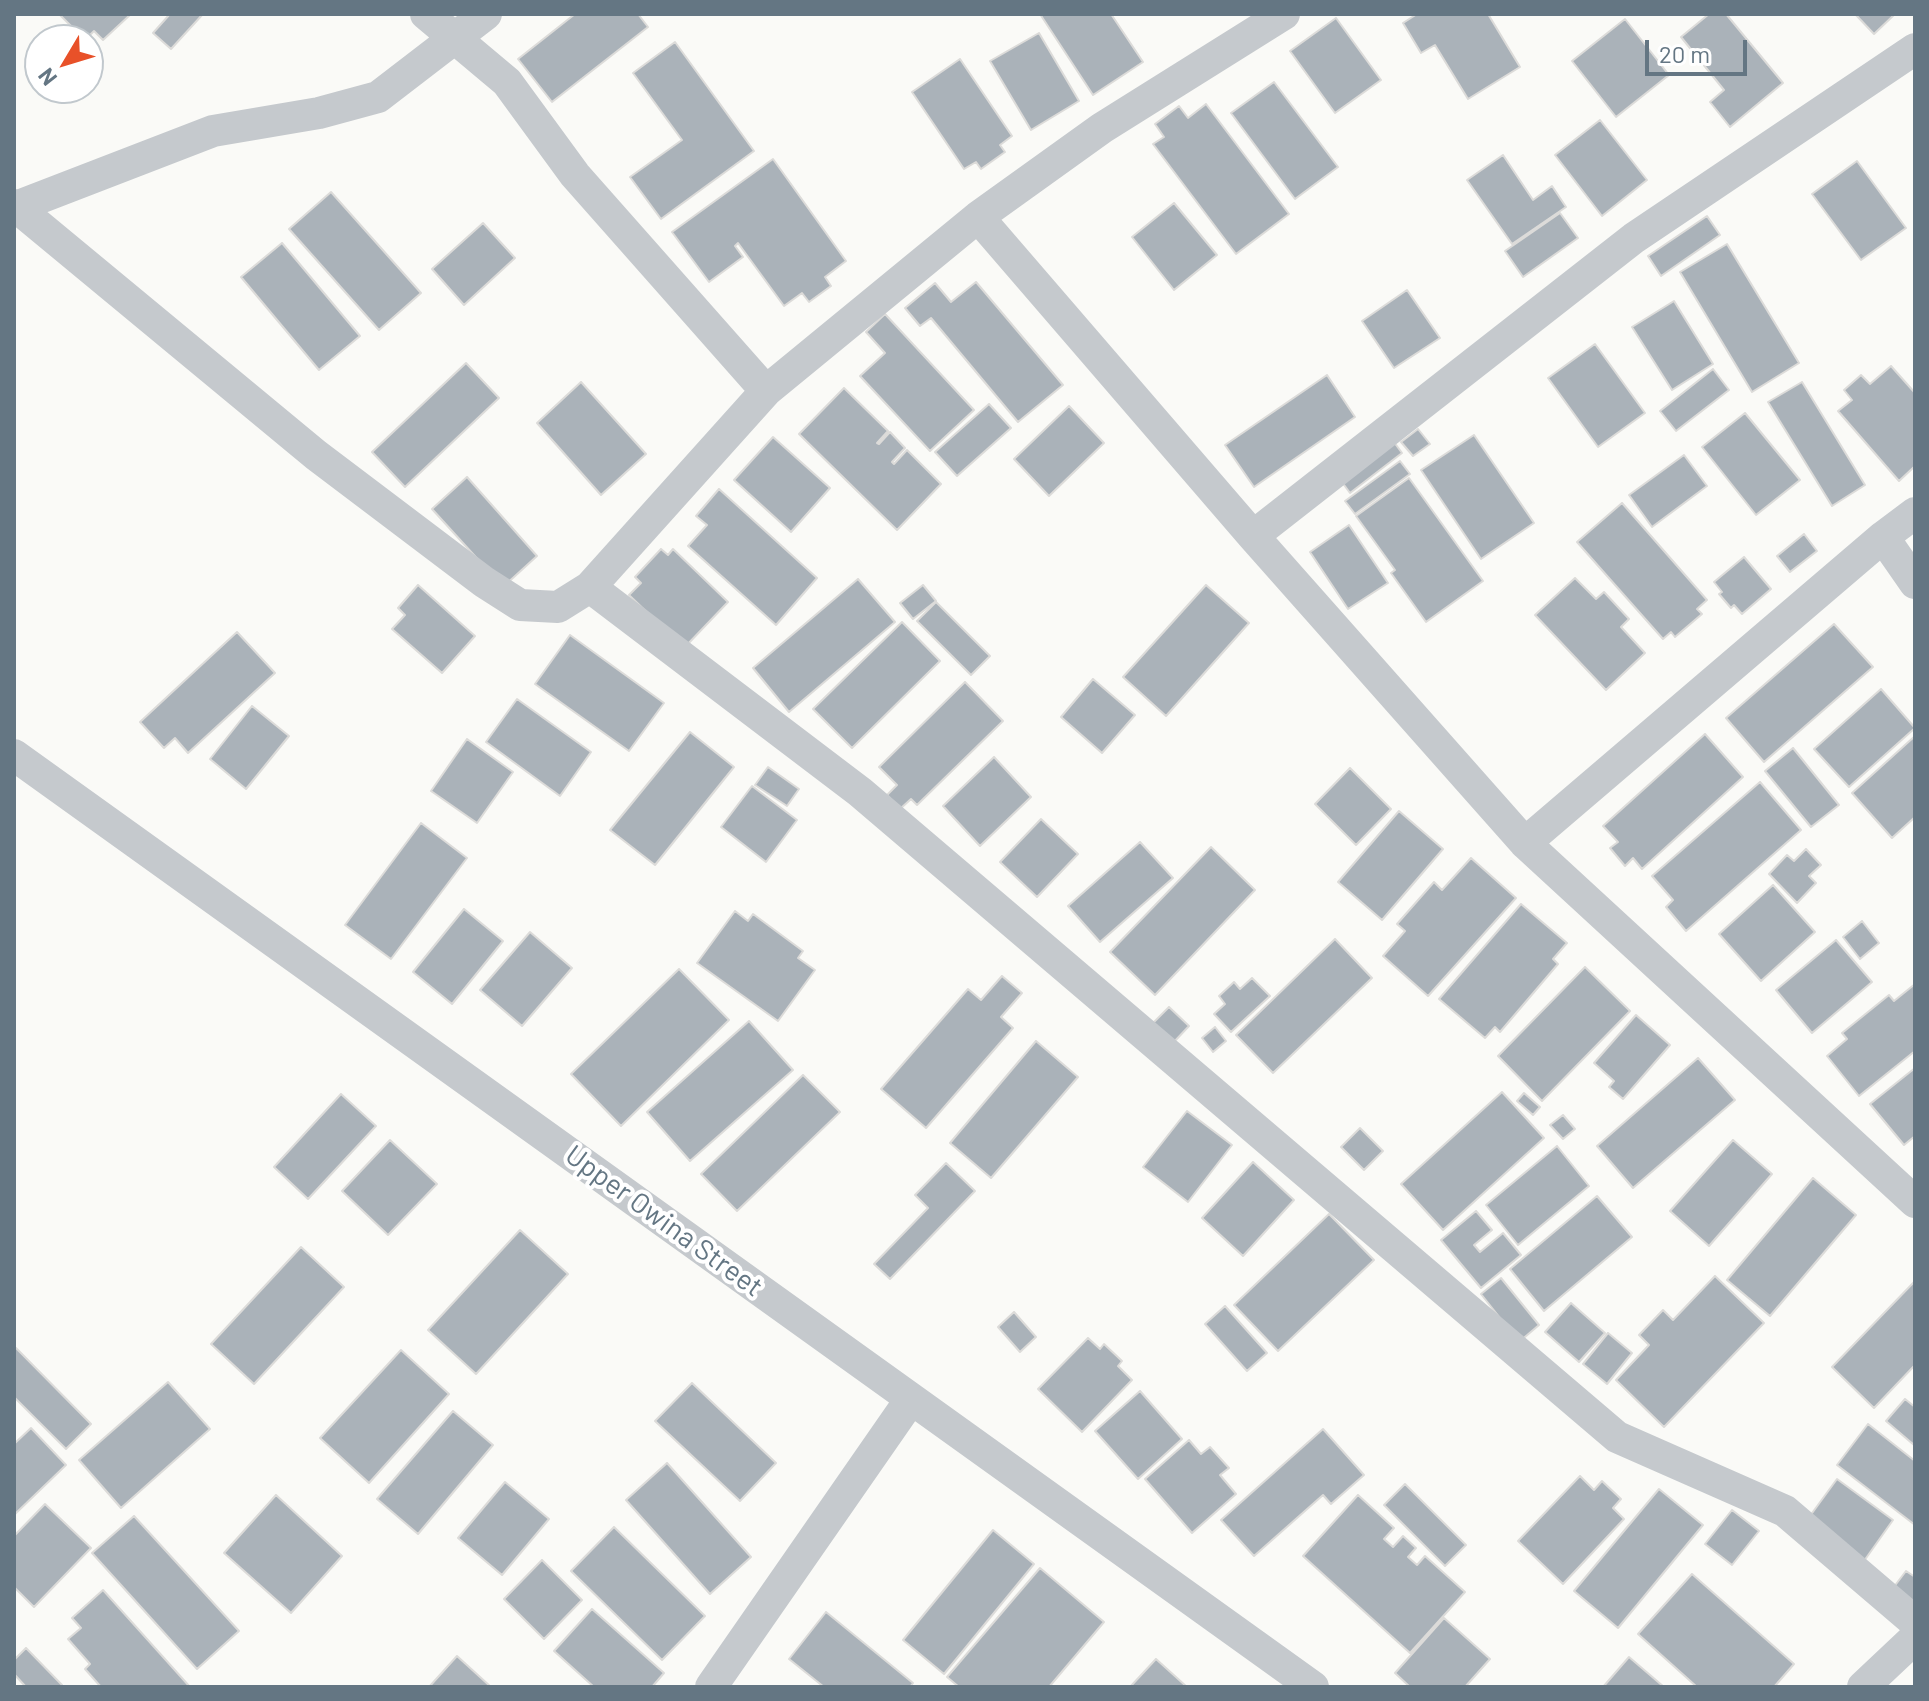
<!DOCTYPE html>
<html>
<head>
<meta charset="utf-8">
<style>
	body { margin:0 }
	#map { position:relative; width:1929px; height:1701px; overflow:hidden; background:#fafaf7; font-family:Barlow,sans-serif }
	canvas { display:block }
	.frame { position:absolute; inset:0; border:16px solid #647683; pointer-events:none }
	.north { position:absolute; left:24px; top:24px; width:80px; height:80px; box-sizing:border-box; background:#fff; border:2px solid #c1c8cd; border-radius:50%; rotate:232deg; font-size:22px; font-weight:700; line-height:32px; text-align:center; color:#647683 }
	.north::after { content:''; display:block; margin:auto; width:28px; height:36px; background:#e85129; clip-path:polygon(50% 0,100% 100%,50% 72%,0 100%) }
	.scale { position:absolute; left:1645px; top:40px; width:102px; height:36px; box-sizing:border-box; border:4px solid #647683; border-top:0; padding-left:10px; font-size:24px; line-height:28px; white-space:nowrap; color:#647683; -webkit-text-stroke:6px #fff; paint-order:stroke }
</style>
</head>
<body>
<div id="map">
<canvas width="1929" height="1701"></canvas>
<div class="frame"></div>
<div class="north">N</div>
<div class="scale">20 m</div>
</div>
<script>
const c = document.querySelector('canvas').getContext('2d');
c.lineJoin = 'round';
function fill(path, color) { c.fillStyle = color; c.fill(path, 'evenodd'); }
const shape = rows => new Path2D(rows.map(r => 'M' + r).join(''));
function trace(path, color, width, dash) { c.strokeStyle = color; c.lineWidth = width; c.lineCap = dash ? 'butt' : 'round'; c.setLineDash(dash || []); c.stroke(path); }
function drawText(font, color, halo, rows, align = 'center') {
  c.font = font + ' Barlow,sans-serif'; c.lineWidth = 8; c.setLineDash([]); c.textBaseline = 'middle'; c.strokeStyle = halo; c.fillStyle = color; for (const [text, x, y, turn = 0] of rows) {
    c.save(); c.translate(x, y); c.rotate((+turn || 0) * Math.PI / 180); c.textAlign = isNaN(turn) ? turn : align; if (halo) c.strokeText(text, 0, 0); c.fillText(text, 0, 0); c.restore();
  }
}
const building = shape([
	[59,14,131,14,103,40,94,31,85,40,59,14],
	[170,14,203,14,171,49,153,33,170,14],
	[575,14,638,14,648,27,552,102,518,59,575,14],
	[1040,14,1111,14,1143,62,1093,95,1040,14],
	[1417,14,1488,14,1520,67,1468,99,1435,45,1421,53,1403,23,1417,14],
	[1709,14,1726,14,1783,83,1730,127,1710,102,1724,90,1681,37,1709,14],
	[1855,14,1895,14,1874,34,1855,14],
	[1336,18,1381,80,1335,113,1290,51,1336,18],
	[1625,19,1669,75,1616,117,1572,61,1625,19],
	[1039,33,1079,101,1031,130,990,61,1039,33],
	[675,42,754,151,661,219,630,177,682,140,633,73,675,42],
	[960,59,1012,136,1000,145,1005,152,981,169,976,162,964,169,912,92,960,59],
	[1274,82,1338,167,1295,199,1231,113,1274,82],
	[1206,104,1289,214,1236,254,1153,144,1164,137,1155,124,1179,106,1188,118,1206,104],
	[1600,120,1647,180,1602,216,1555,155,1600,120],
	[1503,155,1533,200,1552,186,1566,207,1512,244,1467,180,1503,155],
	[773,159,846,261,825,277,831,286,809,302,802,293,784,306,738,243,735,246,743,257,709,282,672,232,773,159],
	[1857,161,1906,228,1861,260,1812,194,1857,161],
	[331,192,421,293,379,330,289,229,331,192],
	[1174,203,1217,255,1174,290,1132,237,1174,203],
	[1560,213,1578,238,1523,277,1505,251,1560,213],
	[1707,216,1720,235,1661,276,1648,256,1707,216],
	[483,223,515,258,464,305,432,269,483,223],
	[282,243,360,336,319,370,241,277,282,243],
	[1727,244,1799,363,1752,392,1680,272,1727,244],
	[976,282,1063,385,1018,422,931,318,920,326,905,308,935,283,951,302,976,282],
	[1407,290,1440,338,1394,368,1362,321,1407,290],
	[1674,301,1713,364,1672,390,1632,327,1674,301],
	[885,314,974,410,930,451,860,376,885,353,866,332,885,314],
	[1595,344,1645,413,1598,447,1548,378,1595,344],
	[466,363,499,398,405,487,372,452,466,363],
	[1891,366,1915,393,1915,466,1899,481,1838,411,1852,400,1844,390,1861,375,1870,384,1891,366],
	[1713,369,1729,390,1676,431,1660,411,1713,369],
	[1327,375,1355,417,1254,487,1225,445,1327,375],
	[581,382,646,454,601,495,537,423,581,382],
	[1802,382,1865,485,1832,506,1768,402,1802,382],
	[844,388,888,431,877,443,879,444,890,432,905,448,892,462,894,464,907,450,941,484,897,530,799,434,844,388],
	[989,404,1011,428,957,476,935,452,989,404],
	[1069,406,1104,443,1049,496,1014,459,1069,406],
	[1745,413,1800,480,1756,515,1702,447,1745,413],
	[1418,429,1430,444,1413,456,1401,442,1418,429],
	[1474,435,1534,523,1481,559,1421,470,1474,435],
	[773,437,830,488,791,532,734,480,773,437],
	[1391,438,1402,453,1350,493,1339,478,1391,438],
	[1684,455,1707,486,1652,527,1629,495,1684,455],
	[1400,461,1410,474,1355,514,1345,501,1400,461],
	[467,477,537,556,503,587,432,509,467,477],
	[1409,478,1483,581,1426,622,1391,573,1395,570,1356,516,1409,478],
	[719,489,817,578,776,625,688,546,707,525,696,516,719,489],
	[1622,503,1707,600,1697,609,1702,614,1675,637,1671,632,1663,639,1577,542,1622,503],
	[1349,525,1388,583,1348,609,1310,552,1349,525],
	[1804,534,1817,551,1790,572,1777,556,1804,534],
	[661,549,668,555,673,549,728,602,684,648,629,595,641,583,635,577,661,549],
	[1744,557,1771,589,1742,614,1734,605,1731,608,1719,594,1722,592,1714,582,1744,557],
	[1575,578,1596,599,1604,592,1629,619,1621,627,1645,653,1606,690,1535,615,1575,578],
	[858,579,895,622,789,712,753,668,858,579],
	[418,585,475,636,442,673,392,629,405,615,398,608,418,585],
	[923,585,936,601,913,619,900,603,923,585],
	[1206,585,1249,623,1166,716,1123,677,1206,585],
	[936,602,990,656,971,675,917,621,936,602],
	[902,622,940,661,852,748,813,709,902,622],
	[1834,624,1873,667,1764,762,1726,718,1834,624],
	[237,632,275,673,188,753,175,738,164,748,140,722,237,632],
	[570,635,664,703,629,751,535,684,570,635],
	[1093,679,1135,715,1102,753,1061,717,1093,679],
	[965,682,1003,721,917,805,911,799,900,809,887,795,897,785,879,767,965,682],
	[1881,689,1915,728,1849,787,1814,749,1881,689],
	[517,699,591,752,560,796,486,742,517,699],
	[252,706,289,736,246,789,210,759,252,706],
	[690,732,734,767,655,865,610,830,690,732],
	[1705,734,1743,777,1642,869,1633,858,1625,866,1610,848,1618,842,1603,826,1705,734],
	[1915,736,1915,817,1892,838,1852,793,1915,736],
	[467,739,513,772,477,823,431,791,467,739],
	[1793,748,1839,805,1811,827,1765,771,1793,748],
	[994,757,1031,797,980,846,943,806,994,757],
	[768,767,799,789,787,806,755,785,768,767],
	[1350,768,1391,809,1356,845,1315,804,1350,768],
	[1760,782,1801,830,1686,931,1666,907,1673,900,1652,876,1760,782],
	[752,786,797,820,766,862,721,827,752,786],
	[1399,811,1443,849,1382,920,1338,882,1399,811],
	[1041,819,1078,854,1037,897,1000,862,1041,819],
	[421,823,467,858,391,959,345,925,421,823],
	[1140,842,1173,878,1100,942,1068,906,1140,842],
	[1211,847,1255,890,1155,995,1110,952,1211,847],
	[1806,849,1821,865,1809,876,1816,883,1797,903,1769,874,1787,855,1794,861,1806,849],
	[1471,858,1516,898,1428,996,1383,956,1405,931,1397,924,1434,882,1442,890,1471,858],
	[1773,885,1815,932,1761,981,1719,934,1773,885],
	[1521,904,1567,943,1553,959,1558,964,1500,1032,1495,1027,1485,1038,1439,999,1521,904],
	[464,909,503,941,452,1004,413,972,464,909],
	[735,911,748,921,753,914,803,951,798,958,815,970,778,1021,697,963,735,911],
	[1862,921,1879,943,1860,959,1843,937,1862,921],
	[530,932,572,968,522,1026,480,990,530,932],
	[1335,939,1372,978,1273,1073,1236,1035,1335,939],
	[1836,940,1872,982,1812,1033,1776,990,1836,940],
	[1585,967,1630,1011,1542,1101,1498,1056,1585,967],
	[679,969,729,1020,621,1126,571,1074,679,969],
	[1002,976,1022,993,1001,1017,1013,1028,926,1128,881,1089,968,989,981,1000,1002,976],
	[1252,978,1270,996,1231,1032,1214,1014,1225,1004,1219,996,1234,982,1240,989,1252,978],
	[1915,984,1915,1051,1859,1096,1827,1056,1847,1039,1842,1033,1889,995,1894,1001,1915,984],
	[1169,1007,1189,1026,1173,1043,1153,1023,1169,1007],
	[1636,1015,1670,1045,1623,1099,1609,1087,1614,1081,1594,1063,1636,1015],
	[749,1021,793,1070,690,1161,647,1112,749,1021],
	[1215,1027,1226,1041,1213,1052,1202,1038,1215,1027],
	[1036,1041,1078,1077,991,1178,950,1143,1036,1041],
	[1698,1058,1735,1100,1633,1188,1597,1146,1698,1058],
	[1915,1068,1915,1136,1904,1145,1870,1104,1915,1068],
	[803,1075,840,1112,737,1211,701,1174,803,1075],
	[1502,1092,1544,1138,1443,1230,1401,1184,1502,1092],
	[1524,1093,1540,1107,1533,1115,1517,1101,1524,1093],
	[341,1094,376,1126,308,1199,274,1167,341,1094],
	[1187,1111,1232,1145,1188,1202,1143,1167,1187,1111],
	[1563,1115,1575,1129,1563,1139,1550,1125,1563,1115],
	[1360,1128,1383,1151,1364,1170,1341,1147,1360,1128],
	[390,1140,437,1184,388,1235,342,1191,390,1140],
	[1733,1140,1772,1174,1709,1246,1670,1211,1733,1140],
	[1557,1146,1589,1186,1518,1245,1486,1205,1557,1146],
	[1253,1162,1294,1200,1243,1256,1202,1218,1253,1162],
	[946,1163,975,1191,890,1279,874,1264,928,1208,915,1195,946,1163],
	[1813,1178,1856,1215,1770,1316,1727,1280,1813,1178],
	[1597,1196,1632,1237,1544,1311,1510,1269,1597,1196],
	[1476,1211,1492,1230,1474,1245,1480,1252,1503,1233,1521,1255,1481,1288,1441,1240,1476,1211],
	[1329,1214,1374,1260,1278,1351,1234,1305,1329,1214],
	[520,1230,568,1274,476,1374,428,1330,520,1230],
	[301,1247,344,1287,254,1384,211,1344,301,1247],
	[1715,1276,1764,1323,1664,1427,1616,1380,1649,1345,1639,1335,1663,1310,1673,1320,1715,1276],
	[1501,1278,1539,1325,1519,1342,1481,1294,1501,1278],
	[1915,1281,1915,1365,1874,1408,1832,1367,1915,1281],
	[1571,1303,1605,1333,1579,1362,1545,1332,1571,1303],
	[1225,1306,1267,1353,1247,1371,1205,1324,1225,1306],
	[1014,1312,1036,1337,1020,1352,998,1327,1014,1312],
	[1608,1333,1632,1353,1607,1384,1583,1364,1608,1333],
	[1088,1338,1100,1349,1104,1344,1122,1361,1118,1366,1132,1380,1082,1432,1038,1389,1088,1338],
	[16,1348,91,1424,66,1449,14,1397,14,1350,16,1348],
	[401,1350,449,1394,369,1483,320,1438,401,1350],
	[168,1382,210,1429,121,1508,79,1460,168,1382],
	[692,1383,776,1463,740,1501,655,1421,692,1383],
	[1140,1391,1182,1439,1138,1479,1095,1431,1140,1391],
	[1905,1399,1915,1407,1914,1445,1886,1421,1905,1399],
	[453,1411,493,1445,418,1534,377,1499,453,1411],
	[1868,1424,1915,1461,1915,1525,1837,1465,1868,1424],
	[31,1428,66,1465,14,1515,14,1444,31,1428],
	[1323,1429,1364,1475,1331,1504,1323,1495,1254,1556,1221,1520,1323,1429],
	[1189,1440,1201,1454,1210,1447,1229,1468,1220,1475,1236,1494,1192,1533,1145,1479,1189,1440],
	[667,1463,751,1557,710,1594,626,1500,667,1463],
	[1580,1476,1594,1490,1602,1481,1621,1499,1613,1508,1624,1519,1563,1584,1518,1541,1580,1476],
	[1837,1479,1893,1520,1864,1561,1807,1520,1837,1479],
	[505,1482,549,1519,502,1575,458,1538,505,1482],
	[1405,1484,1466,1545,1445,1566,1384,1505,1405,1484],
	[1659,1489,1703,1525,1618,1628,1574,1591,1659,1489],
	[276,1495,342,1556,291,1613,224,1553,276,1495],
	[1358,1495,1394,1528,1384,1539,1393,1547,1403,1536,1416,1548,1408,1557,1417,1565,1425,1556,1465,1592,1410,1653,1303,1556,1358,1495],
	[45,1504,91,1548,34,1607,14,1587,14,1536,45,1504],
	[1732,1510,1759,1531,1732,1565,1705,1544,1732,1510],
	[134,1516,239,1631,197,1669,92,1553,134,1516],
	[614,1527,705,1616,662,1660,571,1571,614,1527],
	[993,1530,1034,1564,944,1674,903,1640,993,1530],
	[542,1560,582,1600,544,1639,504,1599,542,1560],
	[1040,1568,1104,1622,1049,1687,959,1687,947,1677,1040,1568],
	[1906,1571,1915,1577,1915,1602,1890,1592,1906,1571],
	[1692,1574,1794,1664,1774,1687,1697,1687,1638,1634,1692,1574],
	[103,1590,190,1687,101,1687,85,1669,90,1664,68,1639,81,1628,72,1618,103,1590],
	[592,1609,664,1673,652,1687,594,1687,554,1651,592,1609],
	[826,1612,913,1683,910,1687,824,1687,789,1659,826,1612],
	[1444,1618,1490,1659,1465,1687,1410,1687,1395,1673,1444,1618],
	[26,1648,62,1685,60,1687,26,1687,14,1674,14,1660,26,1648],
	[457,1656,491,1687,429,1687,457,1656],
	[1629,1657,1664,1687,1603,1687,1629,1657],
	[1156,1659,1187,1687,1130,1687,1156,1659]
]);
const street = shape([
	[426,14,507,82,575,175,766,391],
	[14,205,316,455,484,582,520,605,558,607,590,587,860,792,1617,1437,1785,1511,1915,1622],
	[16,207,213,131,319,113,378,97,486,14],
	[978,217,1253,536,1525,843,1915,1202],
	[1253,536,1634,238,1915,49],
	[1883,537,1915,583],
	[590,587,766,391,978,217,1102,128,1284,14],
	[14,755,1313,1687],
	[1525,843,1883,537,1915,513],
	[711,1687,911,1399],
	[1863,1687,1915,1638]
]);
const streetNames = [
	["Upper Owina Street",664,1221,36]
];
fill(building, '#aab2b9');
trace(building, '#dcdbd9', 2);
trace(street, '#c5c9cd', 32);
drawText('28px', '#647683', '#fff', streetNames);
</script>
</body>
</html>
